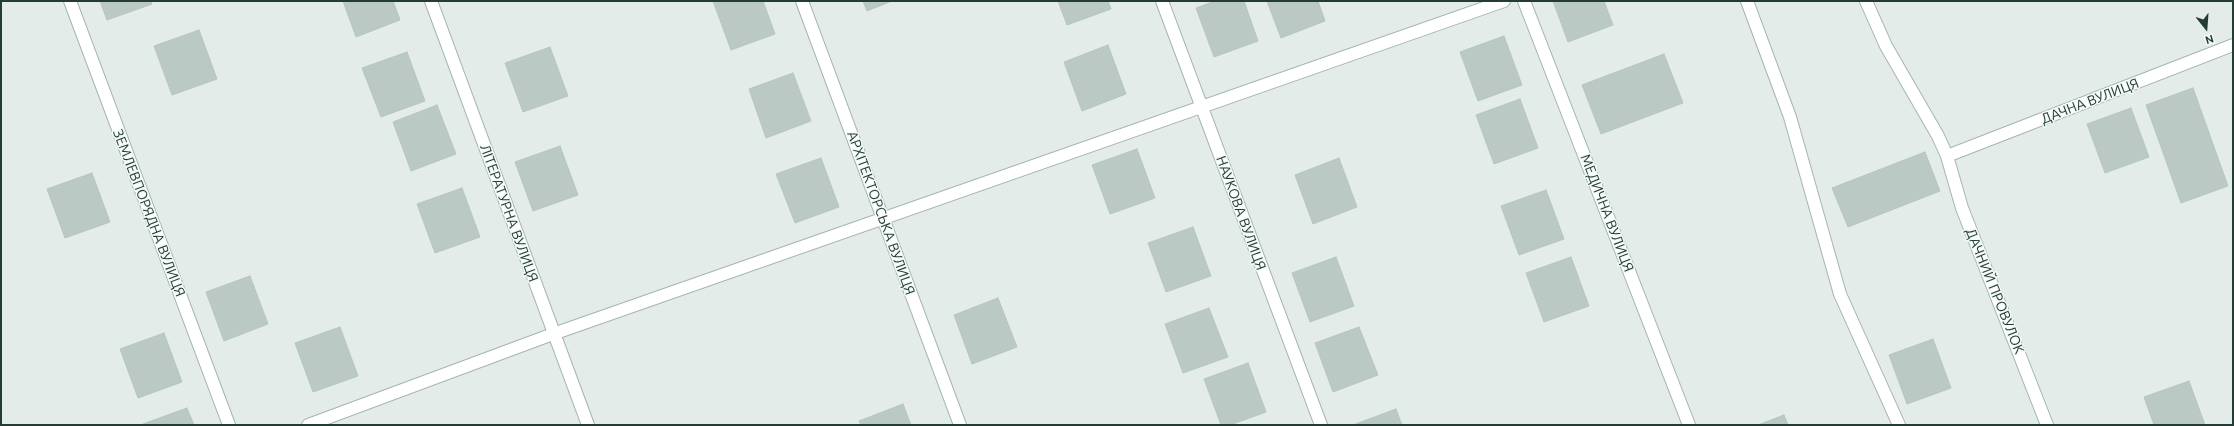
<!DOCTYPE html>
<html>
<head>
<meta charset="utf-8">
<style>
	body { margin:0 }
	#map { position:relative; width:2234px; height:426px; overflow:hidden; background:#e3ece8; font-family:Ubuntu,sans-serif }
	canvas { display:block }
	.frame { position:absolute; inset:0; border:2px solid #243c36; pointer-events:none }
	.north { position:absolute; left:2186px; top:8px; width:40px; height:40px; -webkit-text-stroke:3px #f3f9f6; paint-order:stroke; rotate:163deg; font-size:11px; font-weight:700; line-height:16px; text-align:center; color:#243c36 }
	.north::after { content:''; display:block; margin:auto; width:14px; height:18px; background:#243c36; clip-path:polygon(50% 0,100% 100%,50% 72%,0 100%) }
</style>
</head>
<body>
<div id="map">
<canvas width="2234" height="426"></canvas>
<div class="frame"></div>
<div class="north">N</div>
</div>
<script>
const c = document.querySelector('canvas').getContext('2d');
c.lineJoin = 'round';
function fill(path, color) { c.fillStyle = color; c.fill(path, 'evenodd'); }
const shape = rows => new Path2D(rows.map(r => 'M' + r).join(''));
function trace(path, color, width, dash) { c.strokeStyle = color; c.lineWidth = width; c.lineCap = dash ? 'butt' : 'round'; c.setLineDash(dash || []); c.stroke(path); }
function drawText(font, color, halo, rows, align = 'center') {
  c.font = font + ' Ubuntu,sans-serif'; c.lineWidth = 3; c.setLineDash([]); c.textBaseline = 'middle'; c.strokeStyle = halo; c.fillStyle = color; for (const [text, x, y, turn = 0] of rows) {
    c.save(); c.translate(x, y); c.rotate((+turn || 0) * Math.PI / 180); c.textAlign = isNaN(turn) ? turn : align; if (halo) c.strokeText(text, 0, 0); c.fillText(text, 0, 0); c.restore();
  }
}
const building = shape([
	[100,1,151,1,152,4,107,20,100,1],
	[343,1,393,1,400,20,356,37,343,1],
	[713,1,763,1,775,34,731,50,713,1],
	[863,1,892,1,867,11,863,1],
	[1058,1,1108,1,1111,9,1067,25,1058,1],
	[1215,1,1244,1,1258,41,1214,57,1196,8,1215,1],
	[1267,1,1318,1,1325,21,1281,38,1267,1],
	[1553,1,1604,1,1613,25,1568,42,1553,1],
	[199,30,217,79,172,95,154,46,199,30],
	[1504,36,1522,85,1478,101,1460,52,1504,36],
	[1108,45,1126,94,1082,111,1064,62,1108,45],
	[550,47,568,96,523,112,505,63,550,47],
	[407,52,425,101,381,117,362,68,407,52],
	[1664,54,1683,103,1601,134,1582,85,1664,54],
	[793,73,811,121,766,138,749,89,793,73],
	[2193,88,2228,186,2181,203,2146,105,2193,88],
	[1520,99,1538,148,1494,164,1476,115,1520,99],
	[437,105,456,154,411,171,393,122,437,105],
	[2131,108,2149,157,2105,173,2087,124,2131,108],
	[560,146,578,195,533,211,515,162,560,146],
	[1137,149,1155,198,1110,214,1092,165,1137,149],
	[1925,152,1940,191,1848,227,1832,188,1925,152],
	[821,158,839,207,795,223,776,174,821,158],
	[1339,158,1357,207,1313,224,1295,175,1339,158],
	[92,173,110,222,65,238,47,189,92,173],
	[462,188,480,237,435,253,417,204,462,188],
	[1546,190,1564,239,1519,255,1501,206,1546,190],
	[1193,227,1211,276,1166,292,1148,243,1193,227],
	[1336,257,1354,306,1310,322,1292,273,1336,257],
	[1571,257,1589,306,1544,322,1526,273,1571,257],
	[250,276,268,324,224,341,206,292,250,276],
	[998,298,1017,347,972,364,954,315,998,298],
	[1209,308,1228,357,1183,373,1165,324,1209,308],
	[340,327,358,376,313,392,295,343,340,327],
	[1359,327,1378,375,1333,392,1315,343,1359,327],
	[164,333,182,382,138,398,120,349,164,333],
	[1933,339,1951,388,1907,404,1889,355,1933,339],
	[1248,363,1266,412,1230,425,1221,425,1204,379,1248,363],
	[2189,381,2205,425,2154,425,2144,397,2189,381],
	[903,404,911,425,861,425,859,421,903,404],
	[187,408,194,425,143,425,143,424,187,408],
	[1396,409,1402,425,1353,425,1396,409],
	[1784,415,1788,425,1758,425,1784,415]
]);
const minor = shape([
	[70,1,229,425],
	[431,1,588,425],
	[802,1,960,425],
	[1162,1,1321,425],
	[1524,1,1689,425],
	[1747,1,1790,117,1840,294,1899,425],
	[1866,1,1886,46,1938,136,1947,156,1962,208,2047,425],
	[1947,156,2233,45],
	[308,425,553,334,1504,1]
]);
const streetNames = [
	["ДАЧНА ВУЛИЦЯ",2090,101,-21],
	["ЗЕМЛЕВПОРЯДНА ВУЛИЦЯ",149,213,69],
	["ЛІТЕРАТУРНА ВУЛИЦЯ",509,213,70],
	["АРХІТЕКТОРСЬКА ВУЛИЦЯ",881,213,70],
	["НАУКОВА ВУЛИЦЯ",1241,213,70],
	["МЕДИЧНА ВУЛИЦЯ",1607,213,69],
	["ДАЧНИЙ ПРОВУЛОК",1995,291,68]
];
fill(building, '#bbc9c4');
trace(building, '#b6c5bf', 1);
trace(minor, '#a6b4af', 14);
trace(minor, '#fff', 12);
drawText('14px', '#243c36', '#f3f9f6', streetNames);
</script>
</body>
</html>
